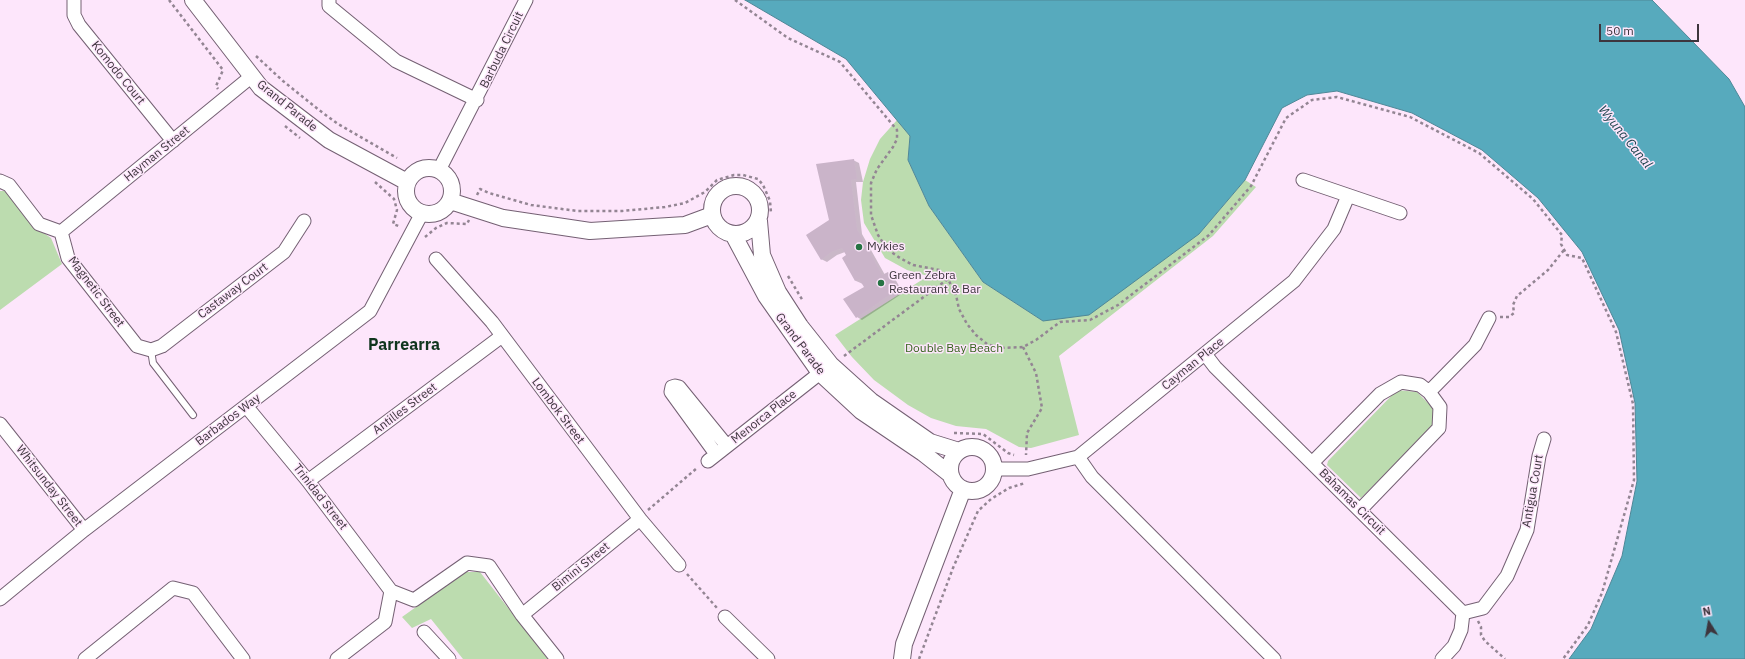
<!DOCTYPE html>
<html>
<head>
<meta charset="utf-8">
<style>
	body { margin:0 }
	#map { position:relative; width:1745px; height:659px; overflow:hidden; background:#fde6fb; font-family:"IBM Plex Sans",sans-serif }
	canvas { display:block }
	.north { position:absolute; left:1689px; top:603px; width:40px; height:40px; -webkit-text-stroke:3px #fde6fb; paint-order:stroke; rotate:349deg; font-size:11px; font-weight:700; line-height:16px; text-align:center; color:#3d353d }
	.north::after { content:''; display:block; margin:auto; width:14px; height:18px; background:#3d353d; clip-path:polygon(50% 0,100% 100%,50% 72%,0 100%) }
	.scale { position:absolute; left:1599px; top:24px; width:100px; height:18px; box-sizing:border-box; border:2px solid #3d353d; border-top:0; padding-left:5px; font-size:12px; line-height:14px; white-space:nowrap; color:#3d353d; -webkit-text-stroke:3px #fde6fb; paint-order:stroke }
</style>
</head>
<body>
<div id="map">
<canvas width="1745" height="659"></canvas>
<div class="north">N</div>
<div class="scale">50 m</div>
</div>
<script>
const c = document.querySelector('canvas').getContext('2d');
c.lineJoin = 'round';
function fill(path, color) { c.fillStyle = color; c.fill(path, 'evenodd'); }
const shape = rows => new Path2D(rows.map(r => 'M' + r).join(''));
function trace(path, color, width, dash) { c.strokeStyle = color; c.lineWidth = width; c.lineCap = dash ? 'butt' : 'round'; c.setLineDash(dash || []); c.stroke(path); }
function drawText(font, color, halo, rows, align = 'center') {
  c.font = font + ' "IBM Plex Sans",sans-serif'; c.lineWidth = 3; c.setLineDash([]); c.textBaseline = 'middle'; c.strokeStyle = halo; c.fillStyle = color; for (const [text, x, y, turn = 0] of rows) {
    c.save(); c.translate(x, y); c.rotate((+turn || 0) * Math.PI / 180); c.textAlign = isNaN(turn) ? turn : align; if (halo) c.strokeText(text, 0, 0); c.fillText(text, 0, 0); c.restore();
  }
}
const green = shape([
	[897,120,910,136,908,160,929,206,983,282,1043,321,1199,234,1245,180,1256,187,1213,236,1059,356,1079,435,1031,448,1019,447,986,429,956,426,931,418,908,405,874,380,852,357,835,335,928,276,907,270,885,258,864,223,861,200,863,182,870,159,880,139],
	[0,191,5,191,35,227,51,238,62,264,0,310],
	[1397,390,1417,392,1434,409,1435,424,1361,498,1327,465,1328,461],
	[465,572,480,572,548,659,463,659,431,619,412,628,402,617]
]);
const water = shape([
	[745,0,1652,0,1729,79,1745,107,1745,659,1569,659,1591,629,1622,556,1637,481,1635,403,1619,330,1582,252,1538,198,1482,150,1412,113,1337,91,1307,95,1282,108,1245,180,1199,234,1089,315,1043,321,983,282,929,206,908,160,910,136,846,59,745,0]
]);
const shadow = shape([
	[853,160,859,163,863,182,856,182,862,234,885,275,888,273,894,277,903,293,862,320,857,317,865,287,863,284,856,281,843,258,847,255,845,252,837,255,827,262,821,259]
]);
const building = shape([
	[854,159,857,179,851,180,857,229,882,275,888,272,898,289,856,318,843,299,864,287,859,279,855,281,842,258,846,255,842,248,831,252,821,260,806,235,829,220,816,164]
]);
const path = shape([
	[169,0,223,70,216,86,218,89],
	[735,0,788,38,840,62,897,130,897,139,893,147,877,169,871,183,871,215,878,235,887,249,900,258,913,265,939,270,948,279,956,295,959,309,967,324,976,335,987,344,1001,348,1023,347,1036,340,1060,322,1090,320,1118,305,1209,235,1251,186,1286,118,1312,100,1337,97,1410,117,1479,153,1533,199,1562,235,1561,244,1567,255,1582,258,1616,332,1633,404,1634,480,1602,593,1588,625,1563,659],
	[256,56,283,81,319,110,338,124,397,158],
	[285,126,300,138],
	[375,182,394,199,397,210,393,224,401,227],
	[477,195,480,189,489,193,531,205,578,211,622,211,665,207,685,203,705,192,717,180,734,175,743,175,758,179,763,185,770,201,771,213],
	[425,237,436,228,447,223,467,224,469,220],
	[788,276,803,301],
	[1500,317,1509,317,1514,313,1513,305,1517,296,1548,270,1564,250],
	[1023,347,1036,373,1042,408,1027,433,1026,455],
	[844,356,948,279],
	[954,433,983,434,1008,453,1014,455],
	[648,510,697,468],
	[687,574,717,608],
	[1478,621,1481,627,1481,635,1485,641,1505,659],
	[919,659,953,568,978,511,991,499,1009,488,1025,483]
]);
const service = shape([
	[151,350,153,363,193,415]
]);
const minor = shape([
	[74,0,74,15,79,25,173,141],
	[329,0,329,6,396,61,477,100],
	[439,170,526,0],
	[1303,180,1400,213],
	[0,181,9,185,39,224,61,232,68,258,137,346,151,350,162,346,284,252,304,221],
	[61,232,252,76],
	[436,259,492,322,640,519,679,565],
	[1205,354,1215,367,1463,613],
	[1429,392,1475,345,1489,318],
	[246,406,308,481,391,591],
	[0,424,84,530],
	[716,454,671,392,672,387,675,386,679,387,727,446],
	[1078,457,1092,477,1274,659],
	[708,461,820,373],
	[1312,463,1380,394,1401,382,1420,385,1429,392,1440,407,1439,428,1360,510],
	[995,469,1028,469,1078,457,1294,281,1334,229,1348,196],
	[308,481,502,336],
	[391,591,414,600,467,563,489,566,522,615,557,659],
	[0,599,84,530,370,311,422,213],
	[1463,613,1483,608,1507,576,1527,530,1539,456,1544,439],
	[522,615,640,519],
	[725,617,768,659],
	[424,632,449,659],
	[85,659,173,588,193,593,243,659],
	[337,659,385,622,391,591],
	[1442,659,1454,646,1461,630,1463,613]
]);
const tertiary = shape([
	[193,0,261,88,329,140,407,182],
	'406 191a23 23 0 1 1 46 0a23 23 0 1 1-46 0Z',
	'712 210a24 24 0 1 1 48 0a24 24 0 1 1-48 0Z',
	[450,201,503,218,590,231,685,225,712,215],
	[759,221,762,255,778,292,800,326,831,365,871,401,930,442,959,451],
	[733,234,766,296,820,373,861,411,923,453,951,475],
	'950 469a22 22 0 1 1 44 0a22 22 0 1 1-44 0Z',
	[902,659,904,644,963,489]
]);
const markers = [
	[859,247,4,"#257343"],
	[881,283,4,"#257343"]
];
const streetNames = [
	["Barbuda Circuit",502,50,-64],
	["Komodo Court",118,73,51],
	["Grand Parade",287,106,39],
	["Hayman Street",157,154,-39],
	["Castaway Court",233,291,-37],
	["Magnetic Street",96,292,53],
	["Grand Parade",800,344,53],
	["Cayman Place",1193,364,-39],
	["Antilles Street",405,409,-37],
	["Lombok Street",558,411,53],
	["Menorca Place",764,417,-38],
	["Barbados Way",228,420,-37],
	["Whitsunday Street",49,486,52],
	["Antigua Court",1533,491,-80],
	["Trinidad Street",320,497,52],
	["Bahamas Circuit",1352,502,45],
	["Bimini Street",581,567,-39]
];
const poiNames = [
	["Mykies",867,247],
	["Green Zebra",889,276],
	["Restaurant & Bar",889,290]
];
const parkNames = [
	["Double Bay Beach",954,349]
];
const waterNames = [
	["Wyuna Canal",1625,137,51]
];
const districtNames = [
	["Parrearra",404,345]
];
fill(green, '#bcdcaf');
fill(water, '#57aabd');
trace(water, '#4f8797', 1);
fill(shadow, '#0003');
fill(building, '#cab4c9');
trace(service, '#746073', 8);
trace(minor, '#746073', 15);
trace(tertiary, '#746073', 18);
trace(path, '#938593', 2.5, [3, 3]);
trace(service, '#fff', 6);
trace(minor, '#fff', 13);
trace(tertiary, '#fff', 16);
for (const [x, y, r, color] of markers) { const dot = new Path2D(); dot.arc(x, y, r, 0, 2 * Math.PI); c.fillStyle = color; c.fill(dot); trace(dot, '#fde6fb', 1.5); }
drawText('12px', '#3d353d', '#fde6fb', streetNames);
drawText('12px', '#3d353d', '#fde6fb', poiNames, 'left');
drawText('12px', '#36651d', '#fde6fb', parkNames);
drawText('italic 13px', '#214750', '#fde6fb', waterNames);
drawText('bold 16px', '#10351e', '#fde6fb', districtNames);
</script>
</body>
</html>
